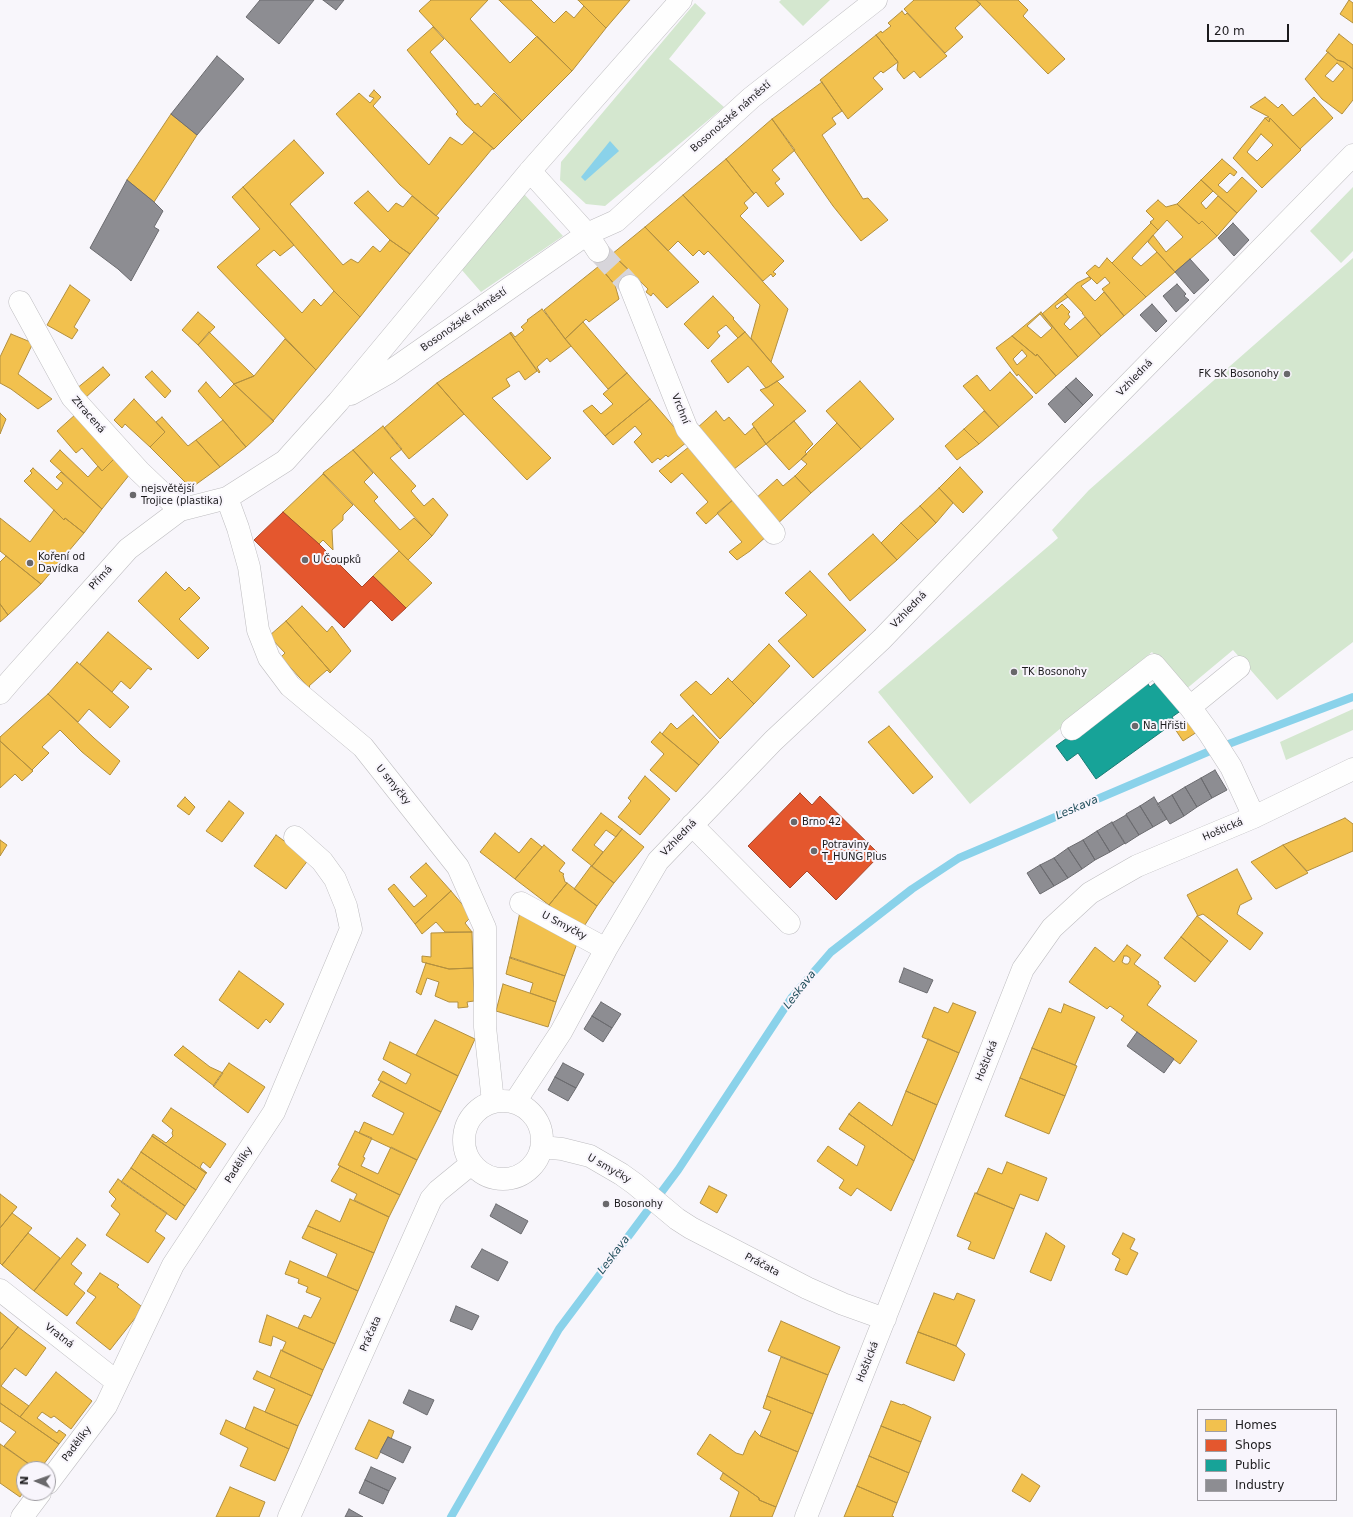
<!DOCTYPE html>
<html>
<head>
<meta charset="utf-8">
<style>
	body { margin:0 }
	#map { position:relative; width:1353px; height:1517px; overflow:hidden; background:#f8f6fb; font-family:"DejaVu Sans",sans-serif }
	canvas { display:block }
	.legend { position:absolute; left:1197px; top:1409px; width:140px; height:92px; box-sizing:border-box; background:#f8f5fc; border:1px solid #a09ea3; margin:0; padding:5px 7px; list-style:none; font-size:12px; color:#1c1b1d }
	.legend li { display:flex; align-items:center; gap:8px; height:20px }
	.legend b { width:20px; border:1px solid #a09ea3 }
	.north { position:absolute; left:16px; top:1461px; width:40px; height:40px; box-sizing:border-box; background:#f8f5fc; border:1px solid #a09ea3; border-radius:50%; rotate:272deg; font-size:11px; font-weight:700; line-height:16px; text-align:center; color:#1c1b1d }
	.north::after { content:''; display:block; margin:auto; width:14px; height:18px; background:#69686b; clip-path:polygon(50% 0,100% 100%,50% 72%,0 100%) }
	.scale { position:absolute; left:1207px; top:24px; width:82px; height:18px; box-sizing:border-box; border:2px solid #1c1b1d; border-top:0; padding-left:5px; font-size:12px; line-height:14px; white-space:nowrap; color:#1c1b1d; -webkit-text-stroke:3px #f8f5fc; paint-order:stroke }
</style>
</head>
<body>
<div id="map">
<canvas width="1353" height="1517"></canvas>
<ul class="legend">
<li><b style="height:11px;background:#f2c14e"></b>Homes</li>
<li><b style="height:11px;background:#e4572e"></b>Shops</li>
<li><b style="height:11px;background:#17a398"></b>Public</li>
<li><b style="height:11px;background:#8d8d92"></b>Industry</li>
</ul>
<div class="north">N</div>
<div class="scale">20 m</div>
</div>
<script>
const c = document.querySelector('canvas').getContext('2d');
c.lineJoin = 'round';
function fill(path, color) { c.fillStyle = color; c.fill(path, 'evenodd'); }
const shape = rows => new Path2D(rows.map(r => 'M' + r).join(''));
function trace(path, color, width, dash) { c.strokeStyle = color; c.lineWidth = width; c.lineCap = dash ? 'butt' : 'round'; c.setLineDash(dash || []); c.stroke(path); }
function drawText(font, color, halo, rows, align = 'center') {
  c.font = font + ' "DejaVu Sans",sans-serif'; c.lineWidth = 4; c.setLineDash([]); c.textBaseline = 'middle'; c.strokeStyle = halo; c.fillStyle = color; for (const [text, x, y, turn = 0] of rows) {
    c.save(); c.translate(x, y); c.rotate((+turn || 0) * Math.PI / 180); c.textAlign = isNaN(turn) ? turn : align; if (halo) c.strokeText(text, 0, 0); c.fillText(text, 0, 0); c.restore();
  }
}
const green = shape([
	[781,0,830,0,803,26,779,2],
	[695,3,706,13,669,59,724,107,605,206,586,204,560,180,561,162],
	[1353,187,1353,251,1341,263,1310,231],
	[524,194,563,236,481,292,461,269],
	[1353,258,1353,642,1277,700,1233,650,1185,690,1152,652,970,804,878,692,1058,538,1052,530,1089,490],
	[1353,709,1353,730,1286,760,1280,742]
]);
const water = shape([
	[610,141,619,151,585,181,581,177]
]);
const homes = shape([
	[431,0,488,0,470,19,510,63,537,36,572,71,522,121,419,11,431,0],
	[499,0,531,0,554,23,566,11,574,18,584,6,606,28,572,71,499,0],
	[578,0,630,0,606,28,578,0],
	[914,0,976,0,981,4,955,28,963,37,945,53,904,9,914,0],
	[976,0,1018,0,1028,10,1023,16,1065,59,1048,74,976,0],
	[1349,0,1353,3,1353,23,1340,14,1349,0],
	[902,11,905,15,907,13,947,56,920,78,914,71,904,79,897,70,898,62,876,35,881,31,882,33,891,26,888,23,902,11],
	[433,27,444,39,430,52,475,105,478,103,481,107,494,93,522,121,494,149,465,124,456,114,458,112,407,50,433,27],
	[1339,34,1353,45,1353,69,1344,62,1337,60,1326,51,1339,34],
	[876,35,898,62,883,73,881,71,873,78,883,89,848,119,820,80,876,35],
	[1328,52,1337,60,1344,62,1353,69,1353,100,1342,114,1322,99,1305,79,1328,52],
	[1337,63,1344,69,1333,82,1325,76,1337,63],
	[822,82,842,111,832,118,836,124,822,135,863,199,868,198,888,220,861,241,833,206,772,119,822,82],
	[374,90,381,97,373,106,429,165,450,137,462,145,474,132,494,149,492,149,436,216,400,185,336,114,359,93,370,103,374,98,369,96,374,90],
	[1265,97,1278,108,1282,104,1293,116,1314,97,1333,118,1300,149,1270,118,1269,122,1265,118,1269,117,1250,107,1265,97],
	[171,114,197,135,154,202,127,180,171,114],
	[1265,118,1269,122,1270,118,1301,150,1262,188,1233,158,1265,118],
	[1261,134,1273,145,1257,161,1247,152,1261,134],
	[772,119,795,150,772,170,780,179,775,183,784,194,768,207,756,192,754,194,726,159,772,119],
	[294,140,324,173,290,204,343,265,351,259,358,263,373,246,380,252,390,240,410,254,360,317,334,291,243,187,294,140],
	[726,159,754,194,744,203,748,208,740,216,784,261,773,272,776,274,773,277,771,274,763,281,683,195,726,159],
	[1222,159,1237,172,1234,176,1230,173,1218,185,1227,193,1242,177,1257,191,1237,213,1201,180,1222,159],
	[1201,180,1213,191,1201,203,1206,209,1218,196,1237,213,1217,236,1202,221,1199,224,1177,204,1201,180],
	[243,187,294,245,280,256,274,250,256,265,302,313,314,299,321,306,334,291,360,317,316,370,217,267,260,229,232,197,243,187],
	[368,191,388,212,396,203,403,207,412,196,439,218,410,254,390,240,354,203,368,191],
	[683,195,788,309,771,362,751,338,760,305,708,251,704,255,699,250,693,256,678,241,668,251,645,227,683,195],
	[1158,200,1166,207,1177,204,1199,224,1202,221,1217,236,1175,272,1148,242,1153,235,1166,252,1183,237,1167,220,1158,230,1150,222,1154,219,1146,211,1158,200],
	[1151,223,1158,230,1132,258,1141,266,1157,252,1175,272,1146,297,1112,263,1151,223],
	[645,227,699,282,667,308,653,293,651,296,646,292,648,289,612,254,645,227],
	[612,254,630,271,615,285,599,266,612,254],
	[1107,258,1146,297,1124,316,1102,289,1110,283,1105,277,1097,284,1086,273,1095,265,1099,268,1107,258],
	[599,266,615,285,619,299,589,322,586,319,565,339,544,310,599,266],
	[1089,277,1091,279,1081,286,1095,301,1104,292,1124,316,1101,336,1082,313,1083,313,1065,294,1077,283,1089,277],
	[70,285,90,300,74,327,78,330,72,339,47,325,70,285],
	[1065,294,1068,297,1055,306,1057,309,1062,304,1070,312,1068,314,1070,317,1064,324,1070,330,1085,317,1101,336,1078,357,1042,314,1065,294],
	[713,296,734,318,733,319,745,332,738,338,726,325,717,332,720,336,708,349,684,324,713,296],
	[542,309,571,346,550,362,547,358,537,367,540,372,539,373,510,333,511,332,515,337,524,330,521,327,528,321,527,320,542,309],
	[198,312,215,327,198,345,182,330,198,312],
	[1041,312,1078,357,1056,376,1037,354,1036,356,1012,336,1041,312],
	[1040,314,1052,328,1041,338,1027,326,1040,314],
	[583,322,627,373,608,389,565,339,583,322],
	[209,332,254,376,234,384,198,345,209,332],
	[745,332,784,377,768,387,766,388,748,366,728,383,711,361,745,332],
	[510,333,537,371,525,380,519,371,506,379,510,386,492,398,551,458,527,480,464,414,437,383,510,333],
	[11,334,33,343,18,374,52,399,38,409,11,389,0,383,0,357,11,334],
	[1012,336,1036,356,1037,354,1056,376,1036,394,1018,374,1017,376,996,348,1012,336],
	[1022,350,1027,356,1017,365,1013,359,1022,350],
	[285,339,316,370,273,421,234,384,254,376,285,339],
	[103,367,110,375,84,399,76,389,103,367],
	[152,371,171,391,165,398,145,377,152,371],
	[1010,372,1033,397,999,427,963,386,977,375,990,391,1010,372],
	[627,373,650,399,605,436,583,411,592,405,601,414,613,404,603,394,627,373],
	[777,381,806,411,766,444,752,424,774,405,760,390,768,387,777,381],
	[860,381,894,419,861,449,826,411,860,381],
	[206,382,220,398,234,384,274,421,246,447,198,391,206,382],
	[437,383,464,414,409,459,384,428,437,383],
	[134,399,165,432,150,447,125,424,122,428,114,420,134,399],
	[650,399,687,442,668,457,666,455,660,460,658,458,652,463,634,442,642,434,635,426,613,445,605,436,650,399],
	[716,411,724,421,729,417,745,435,754,427,766,444,729,473,696,429,716,411],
	[984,411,999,427,979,444,964,429,984,411],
	[0,413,6,419,0,434,0,413],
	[76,414,116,457,102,471,82,448,76,453,57,431,76,414],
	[162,417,188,446,196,440,220,467,191,488,150,447,165,432,156,422,162,417],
	[223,420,246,447,220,467,196,440,223,420],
	[794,421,813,444,805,452,807,454,789,470,766,444,794,421],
	[837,423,861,449,811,493,795,476,807,464,801,459,837,423],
	[383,426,402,449,390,458,416,486,411,491,424,506,433,498,448,515,432,536,353,450,383,426],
	[964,429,979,444,957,460,945,446,964,429],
	[690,446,735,498,706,524,696,513,708,502,682,473,671,483,659,471,690,446],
	[60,450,88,477,98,466,102,471,116,457,130,474,102,509,50,461,60,450],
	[353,450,373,473,364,482,378,497,374,501,400,530,414,518,432,536,408,560,323,473,353,450],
	[960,467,983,492,963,513,939,488,960,467],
	[33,468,57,490,63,483,56,477,61,472,102,509,84,533,65,518,64,520,24,481,32,473,30,471,33,468],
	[323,474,353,505,343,515,343,520,332,530,333,550,323,540,319,544,283,512,323,474],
	[795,476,811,493,775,526,754,500,777,479,783,486,795,476],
	[939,488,953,503,936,523,920,506,939,488],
	[735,498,768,535,750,551,737,560,729,552,742,542,717,513,735,498],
	[920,506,936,523,918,540,901,523,920,506],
	[54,510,64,520,65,518,84,533,41,584,0,551,0,518,30,542,54,510],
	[901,523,918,540,897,560,881,543,901,523],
	[873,534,897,560,850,601,828,574,873,534],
	[399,551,432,583,406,608,373,576,399,551],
	[6,556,41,584,8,615,0,604,0,562,6,556],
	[810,571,866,630,813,678,778,641,807,615,785,593,810,571],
	[166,572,185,591,189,587,200,598,179,619,209,648,198,659,138,601,166,572],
	[0,604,8,615,0,622,0,604],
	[302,606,327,632,332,626,351,651,331,672,286,621,302,606],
	[286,621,331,672,330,673,327,670,309,686,310,687,309,688,281,657,285,653,269,636,286,621],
	[108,632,152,669,151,670,148,668,130,689,121,681,112,692,80,664,108,632],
	[769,644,790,666,754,704,732,682,769,644],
	[77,662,129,707,110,728,89,709,78,722,48,694,77,662],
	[728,678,754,704,720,739,680,695,696,681,711,695,728,678],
	[48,694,94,738,120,761,110,775,82,752,60,730,42,747,49,753,32,770,0,741,0,737,48,694],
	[693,715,719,742,699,765,662,734,671,723,677,729,693,715],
	[1188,720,1197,732,1183,741,1175,729,1188,720],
	[889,726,933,777,913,794,868,742,889,726],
	[660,732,699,765,676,792,650,770,664,754,651,742,660,732],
	[0,741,33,771,22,781,15,774,0,788,0,741],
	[645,776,670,799,640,835,618,817,631,801,628,798,645,776],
	[185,797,195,807,189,815,177,806,185,797],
	[229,801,244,813,222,842,206,831,229,801],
	[601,813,622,829,616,837,606,830,594,845,603,852,592,866,572,850,601,813],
	[1345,818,1353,824,1353,851,1307,871,1283,845,1345,818],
	[622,829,644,847,614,883,592,866,622,829],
	[495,833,519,853,531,838,542,847,515,879,480,852,495,833],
	[276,835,309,859,286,889,254,866,276,835],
	[0,840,7,845,0,856,0,840],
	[544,845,565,863,559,871,564,874,563,875,565,882,567,883,549,905,515,879,544,845],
	[1283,845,1308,873,1276,889,1251,862,1283,845],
	[426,863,451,891,415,924,388,889,394,884,414,907,427,896,410,877,426,863],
	[591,866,614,883,597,906,574,889,591,866],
	[1237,869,1252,899,1240,905,1237,914,1263,933,1250,950,1203,914,1198,916,1187,895,1237,869],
	[567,883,597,906,581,931,549,905,567,883],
	[451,891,472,916,465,923,472,932,445,932,436,922,422,934,415,924,451,891],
	[520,912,579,938,565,976,510,958,520,912],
	[1197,916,1228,941,1211,962,1181,937,1197,916],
	[472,932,473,968,449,969,422,962,422,956,431,957,431,933,472,932],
	[1181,937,1211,962,1195,982,1164,958,1181,937],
	[1127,945,1141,955,1134,964,1159,982,1158,984,1161,986,1147,1005,1197,1041,1180,1064,1121,1020,1124,1016,1110,1006,1107,1009,1069,982,1095,947,1114,962,1127,945],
	[1124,956,1127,956,1130,958,1130,961,1128,964,1125,964,1122,962,1124,956],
	[510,957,565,976,556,1002,530,993,533,983,506,974,510,957],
	[426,963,449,969,473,968,474,1001,467,1002,468,1007,458,1008,458,1002,449,1002,435,996,439,982,427,978,421,995,416,992,426,963],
	[239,971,284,1004,270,1023,266,1019,258,1029,219,1000,239,971],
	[503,984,556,1002,548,1027,496,1011,503,984],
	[953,1003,976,1012,959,1053,922,1037,934,1007,948,1013,953,1003],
	[1064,1004,1095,1017,1075,1065,1032,1048,1049,1008,1061,1013,1064,1004],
	[435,1020,475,1039,458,1076,416,1055,435,1020],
	[928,1039,959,1053,937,1105,906,1091,928,1039],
	[390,1042,458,1076,441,1112,378,1080,383,1071,406,1084,411,1074,383,1059,390,1042],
	[183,1046,210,1067,223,1073,214,1086,174,1055,183,1046],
	[1032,1048,1077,1066,1065,1096,1020,1078,1032,1048],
	[229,1063,265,1087,248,1113,213,1086,229,1063],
	[1020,1078,1065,1096,1049,1134,1005,1116,1020,1078],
	[381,1081,441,1112,417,1160,359,1133,364,1122,393,1135,404,1113,372,1096,381,1081],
	[906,1091,937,1105,914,1161,849,1114,859,1102,892,1126,906,1091],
	[171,1108,226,1144,210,1168,203,1162,200,1167,207,1173,206,1173,152,1136,153,1134,166,1143,173,1136,172,1133,173,1130,162,1121,171,1108],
	[849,1114,914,1161,891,1211,857,1188,851,1196,839,1188,844,1180,817,1161,828,1146,857,1166,865,1146,839,1129,849,1114],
	[355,1131,372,1138,363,1157,365,1158,361,1166,378,1174,391,1147,417,1160,400,1195,338,1165,355,1131],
	[152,1136,206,1173,196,1190,141,1152,152,1136],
	[141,1152,196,1190,185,1206,131,1168,141,1152],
	[1007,1162,1047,1178,1038,1201,1020,1194,1014,1209,976,1193,977,1193,988,1168,1002,1174,1007,1162],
	[340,1166,400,1195,389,1217,354,1200,357,1194,331,1181,340,1166],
	[131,1168,185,1206,176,1220,121,1182,131,1168],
	[118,1179,167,1213,155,1231,165,1238,148,1263,106,1235,120,1214,111,1206,116,1199,109,1192,118,1179],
	[709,1186,727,1195,717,1213,700,1203,709,1186],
	[975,1193,1014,1209,994,1259,968,1249,971,1242,957,1236,975,1193],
	[0,1194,17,1207,0,1228,0,1194],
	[350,1199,389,1217,374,1253,308,1226,316,1210,340,1222,350,1199],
	[12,1213,32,1228,2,1265,0,1263,0,1228,12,1213],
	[308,1226,374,1253,358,1291,327,1277,337,1254,302,1238,308,1226],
	[28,1233,60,1258,34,1291,2,1265,28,1233],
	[1046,1233,1065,1246,1051,1281,1030,1272,1046,1233],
	[1123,1233,1135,1239,1130,1249,1138,1253,1127,1275,1115,1270,1120,1259,1112,1254,1123,1233],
	[77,1238,86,1245,71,1264,82,1273,74,1284,85,1293,67,1316,34,1291,77,1238],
	[290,1261,358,1291,335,1344,298,1328,304,1315,311,1318,321,1298,306,1292,308,1287,298,1283,299,1279,285,1274,290,1261],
	[100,1273,119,1285,117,1287,141,1306,136,1317,110,1350,76,1323,96,1297,87,1291,100,1273],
	[934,1293,954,1300,957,1293,975,1300,956,1346,918,1332,934,1293],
	[0,1312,18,1327,0,1350,0,1312],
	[267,1315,335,1344,323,1370,282,1351,286,1342,273,1336,271,1346,259,1342,267,1315],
	[781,1321,840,1347,828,1375,768,1351,781,1321],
	[18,1327,46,1348,26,1376,15,1368,1,1386,29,1406,20,1417,0,1403,0,1350,18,1327],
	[918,1332,956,1346,965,1354,954,1381,906,1363,918,1332],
	[281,1350,323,1370,312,1396,270,1377,281,1350],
	[781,1357,828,1375,813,1414,767,1396,781,1357],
	[257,1371,312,1396,298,1426,265,1412,275,1389,253,1379,257,1371],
	[56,1372,92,1401,71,1429,54,1416,51,1418,42,1412,37,1418,57,1433,59,1430,66,1435,59,1444,20,1417,56,1372],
	[767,1396,813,1414,798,1452,760,1436,771,1411,763,1408,767,1396],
	[891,1401,902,1405,903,1404,931,1417,921,1442,881,1426,891,1401],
	[0,1403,59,1444,40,1469,36,1469,4,1446,16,1432,0,1421,0,1403],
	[254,1407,298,1426,289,1449,245,1429,254,1407],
	[226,1420,289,1449,275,1481,240,1466,248,1448,220,1434,226,1420],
	[369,1420,394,1431,391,1439,388,1437,377,1459,355,1449,369,1420],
	[881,1426,921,1442,909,1473,869,1456,881,1426],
	[755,1431,760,1436,798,1452,776,1507,759,1500,759,1498,697,1454,710,1434,736,1453,743,1455,749,1440,755,1431],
	[0,1444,36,1469,24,1469,24,1491,20,1497,0,1483,0,1444],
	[869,1456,909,1473,897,1503,857,1486,869,1456],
	[723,1473,759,1498,759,1500,776,1507,772,1517,730,1517,739,1492,720,1479,723,1473],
	[1022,1474,1040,1486,1030,1502,1012,1491,1022,1474],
	[857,1486,897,1503,892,1516,894,1517,844,1517,857,1486],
	[230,1487,265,1502,259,1517,216,1517,230,1487]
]);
const shops = shape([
	[283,512,319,544,362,587,373,576,406,608,392,621,371,600,344,628,254,540,283,512],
	[800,793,812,805,820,796,880,855,836,900,807,871,790,888,748,846,800,793]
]);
const public = shape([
	[1160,679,1182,710,1172,717,1175,722,1096,779,1078,753,1067,761,1056,746,1146,681,1150,687,1160,679]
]);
const industry = shape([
	[260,0,314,0,279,44,246,17,260,0],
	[323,0,344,0,336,10,323,0],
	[217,56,244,79,197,135,171,114,217,56],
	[127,180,154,202,163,211,154,227,159,230,131,281,118,269,90,248,127,180],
	[1233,223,1249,240,1234,256,1218,238,1233,223],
	[1190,259,1209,280,1194,294,1175,272,1190,259],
	[1177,284,1186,294,1184,296,1189,300,1176,312,1163,296,1177,284],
	[1152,304,1167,321,1156,332,1140,315,1152,304],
	[1076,378,1093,395,1083,405,1066,387,1076,378],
	[1066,387,1083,405,1065,423,1048,404,1066,387],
	[1215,770,1227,790,1212,798,1201,778,1215,770],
	[1201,778,1212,798,1197,807,1185,787,1201,778],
	[1185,787,1197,807,1184,816,1172,795,1185,787],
	[1172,795,1184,816,1170,824,1157,804,1172,795],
	[1154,797,1167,819,1153,827,1140,806,1154,797],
	[1140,806,1153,827,1139,835,1126,814,1140,806],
	[1126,815,1139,835,1125,844,1112,823,1126,815],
	[1112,822,1125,843,1110,852,1097,831,1112,822],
	[1097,831,1110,852,1095,860,1083,840,1097,831],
	[1083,840,1095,860,1082,869,1068,848,1083,840],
	[1068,848,1082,869,1068,878,1054,858,1068,848],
	[1054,858,1068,878,1054,886,1040,865,1054,858],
	[1040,865,1054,886,1040,894,1027,873,1040,865],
	[904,968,933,980,927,993,899,982,904,968],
	[601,1002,621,1014,612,1028,592,1016,601,1002],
	[592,1016,612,1028,603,1042,584,1029,592,1016],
	[1137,1032,1174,1059,1164,1073,1127,1046,1137,1032],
	[563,1063,584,1074,576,1088,555,1077,563,1063],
	[555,1077,576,1088,568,1101,548,1090,555,1077],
	[496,1204,528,1221,521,1234,490,1216,496,1204],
	[482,1249,508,1262,498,1281,471,1267,482,1249],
	[456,1306,479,1316,472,1330,450,1321,456,1306],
	[409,1390,434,1400,427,1415,403,1403,409,1390],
	[388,1437,411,1447,403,1463,380,1452,388,1437],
	[371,1467,396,1478,389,1491,365,1480,371,1467],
	[365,1480,389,1491,383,1504,359,1493,365,1480],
	[349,1509,363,1517,345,1517,349,1509]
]);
const stream = shape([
	[451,1517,559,1329,678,1170,792,997,831,952,912,889,959,858,1210,751,1353,697]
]);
const minorTunnel = shape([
	[598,251,630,286]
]);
const minor = shape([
	[530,171,587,234,598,251],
	[630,286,687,429,774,533],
	[20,302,72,397,139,471,180,510],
	[351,394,388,373,587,234,616,221,751,98,876,0],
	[227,498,238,528,249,567,258,630,269,658,290,686,363,747,458,867,485,928,485,1027,493,1102],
	[1239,667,1190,707,1209,733,1231,767,1254,817],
	[0,693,12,679,128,549,180,510,227,498,285,461,338,402,530,171,681,0],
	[1072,729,1154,665,1190,707],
	[692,825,789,923],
	[521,903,606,949],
	'464 1140a39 39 0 1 1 78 0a39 39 0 1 1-78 0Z',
	[515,1102,561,1032,606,949,658,861,773,741,882,639,1024,491,1353,155],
	[542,1147,562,1149,590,1156,621,1174,635,1184,677,1219,691,1228,807,1288,843,1304,885,1319],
	[0,1290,117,1382],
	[48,1483,106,1406,173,1265,274,1112,351,929,346,906,335,879,322,861,295,837],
	[22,1517,40,1493],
	[289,1517,431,1199,438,1191,471,1164],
	[806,1517,1023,969,1052,928,1090,893,1137,866,1254,817,1353,769]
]);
const markers = [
	[1287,374,4,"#69686b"],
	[133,495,4,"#69686b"],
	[305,560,4,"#69686b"],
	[30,563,4,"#69686b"],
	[1014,672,4,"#69686b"],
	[1135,726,4,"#69686b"],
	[794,822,4,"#69686b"],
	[814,851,4,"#69686b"],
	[606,1204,4,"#69686b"]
];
const streetNames = [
	["Bosonožské náměstí",731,117,-41],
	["Bosonožské náměstí",464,320,-35],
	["Vzhledná",1135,378,-46],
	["Vrchní",680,409,68],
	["Ztracená",88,415,49],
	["Přímá",101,578,-48],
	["Vzhledná",909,610,-46],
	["U smyčky",393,785,51],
	["Hoštická",1223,830,-23],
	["Vzhledná",679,838,-46],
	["U Smyčky",564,926,28],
	["Hoštická",987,1061,-68],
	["Padělíky",239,1165,-57],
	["U smyčky",609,1169,30],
	["Práčata",762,1265,28],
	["Práčata",371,1334,-66],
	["Vratná",59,1336,38],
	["Hoštická",868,1362,-68],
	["Padělíky",77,1444,-53]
];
const poiNames = [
	["FK SK Bosonohy",1279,374,"right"],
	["nejsvětější",141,489],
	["Trojice (plastika)",141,501],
	["Koření od",38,557],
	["Davídka",38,569],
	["U Čoupků",313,560],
	["TK Bosonohy",1022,672],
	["Na Hřišti",1143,726],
	["Brno 42",802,822],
	["Potraviny",822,845],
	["T_HUNG Plus",822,857],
	["Bosonohy",614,1204]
];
const waterNames = [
	["Leskava",1077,808,-23],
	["Leskava",800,990,-52],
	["Leskava",614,1255,-53]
];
fill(green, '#d4e7cf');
fill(water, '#8ad2ea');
fill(homes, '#f2c14e');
trace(homes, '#b28f3f', 1);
fill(shops, '#e4572e');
trace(shops, '#a84529', 1);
fill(public, '#17a398');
trace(public, '#187a73', 1);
fill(industry, '#8d8d92');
trace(industry, '#6b6b6f', 1);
trace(stream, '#8ad2ea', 8);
trace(minorTunnel, '#d7d5da', 22, [22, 11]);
trace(minor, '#bebdc0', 23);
trace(minor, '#fefefe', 22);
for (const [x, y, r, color] of markers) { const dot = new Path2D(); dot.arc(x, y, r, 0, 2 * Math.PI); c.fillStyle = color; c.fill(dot); trace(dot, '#f8f5fc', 1.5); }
drawText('10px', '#1c1b1d', '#f8f5fc', streetNames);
drawText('10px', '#1c1b1d', '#f8f5fc', poiNames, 'left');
drawText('italic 11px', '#1f4d5a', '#f8f5fc', waterNames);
</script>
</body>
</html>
